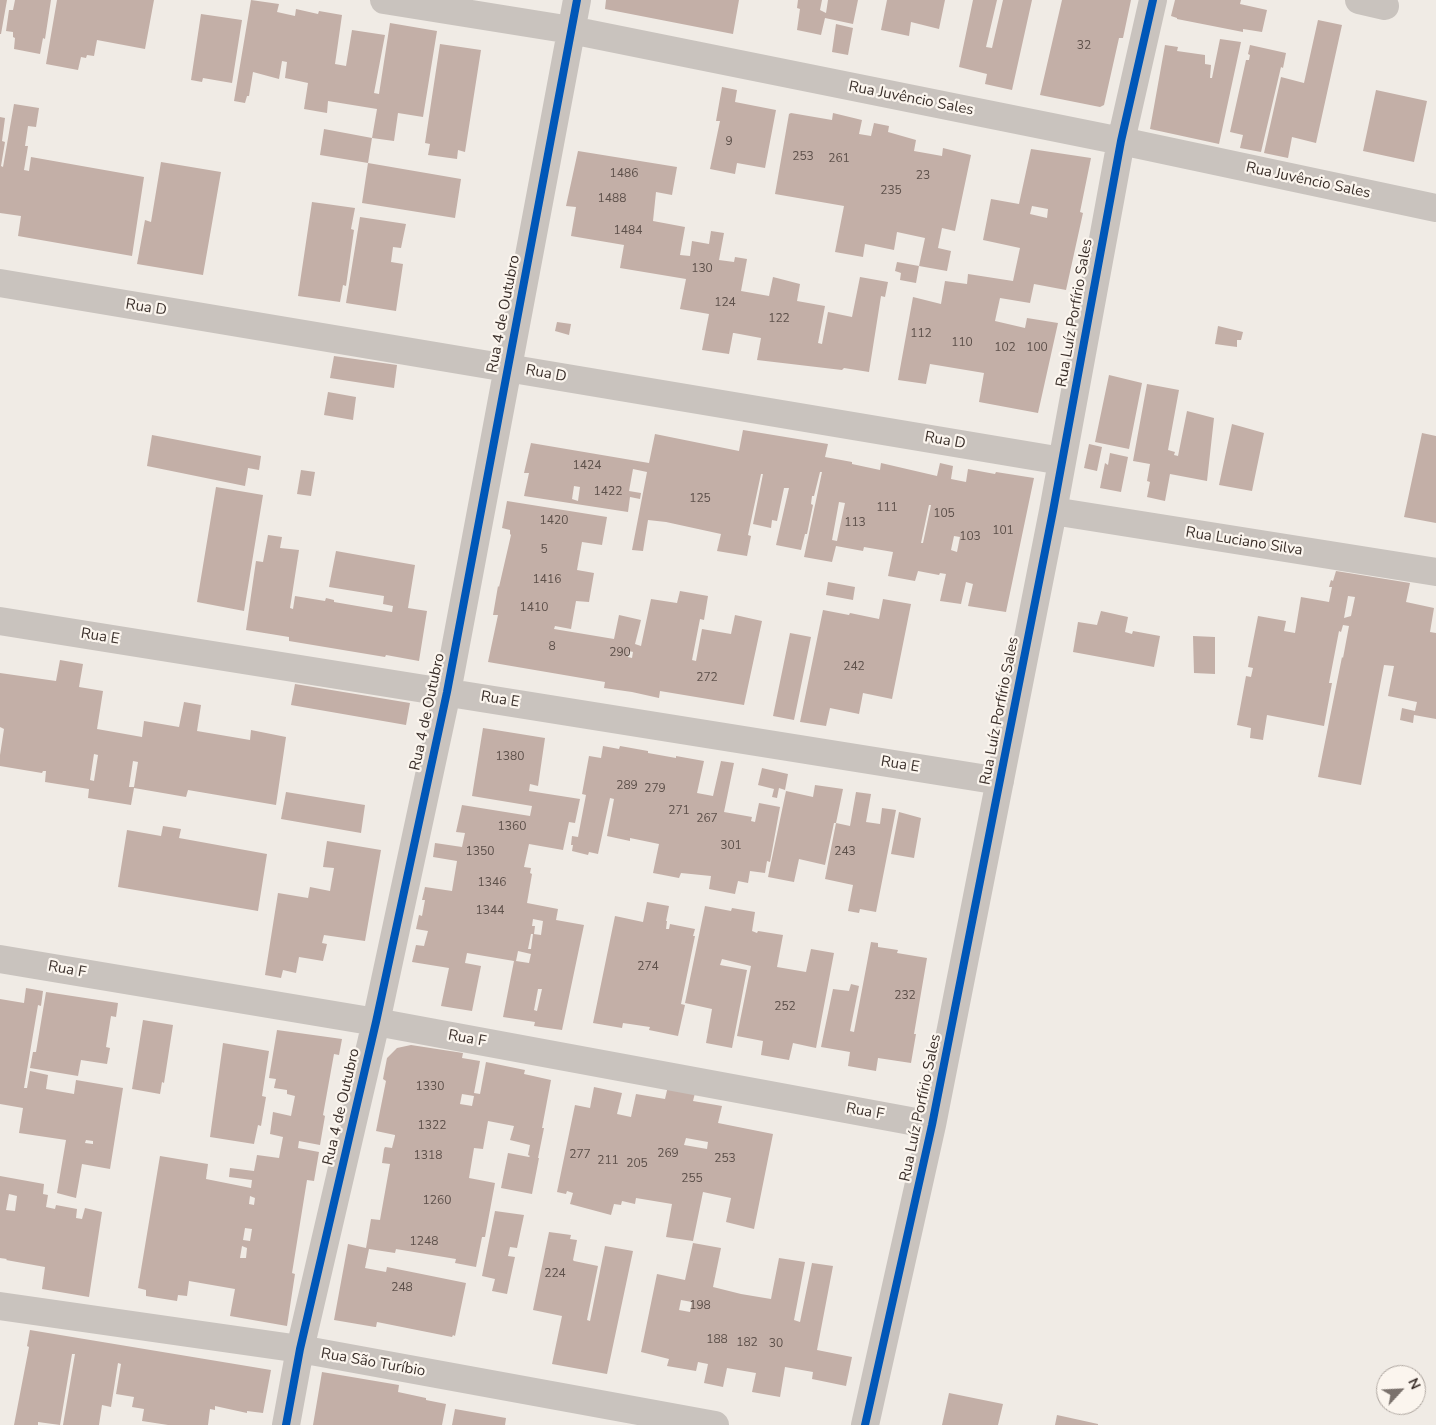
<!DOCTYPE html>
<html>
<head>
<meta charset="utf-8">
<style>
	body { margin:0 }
	#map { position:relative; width:1436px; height:1425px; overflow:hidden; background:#f0ebe5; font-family:"Nunito Sans",sans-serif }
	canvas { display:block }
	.north { position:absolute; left:1376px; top:1365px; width:50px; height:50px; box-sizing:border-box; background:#fbf5ee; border:1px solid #aea6a0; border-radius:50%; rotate:65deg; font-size:14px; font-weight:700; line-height:20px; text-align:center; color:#3b302b }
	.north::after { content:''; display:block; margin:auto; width:18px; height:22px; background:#7a716c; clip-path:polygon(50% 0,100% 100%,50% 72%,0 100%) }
</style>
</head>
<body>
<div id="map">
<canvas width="1436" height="1425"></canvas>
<div class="north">N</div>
</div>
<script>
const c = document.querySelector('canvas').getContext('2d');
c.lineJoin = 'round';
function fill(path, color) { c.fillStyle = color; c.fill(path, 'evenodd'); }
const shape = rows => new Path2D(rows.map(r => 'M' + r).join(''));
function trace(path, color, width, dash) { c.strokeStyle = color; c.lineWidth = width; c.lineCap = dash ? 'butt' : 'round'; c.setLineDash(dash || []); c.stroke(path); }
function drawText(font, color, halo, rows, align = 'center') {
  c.font = font + ' "Nunito Sans",sans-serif'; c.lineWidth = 4.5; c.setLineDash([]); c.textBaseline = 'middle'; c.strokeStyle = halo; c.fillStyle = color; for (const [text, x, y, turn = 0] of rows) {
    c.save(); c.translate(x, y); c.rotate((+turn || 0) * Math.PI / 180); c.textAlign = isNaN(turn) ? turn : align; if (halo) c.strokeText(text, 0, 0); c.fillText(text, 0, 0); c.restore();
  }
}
const building = shape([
	[0,0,7,0,1,34,0,34],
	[15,0,51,0,45,39,43,38,40,54,14,49,15,38,13,37,13,32,6,31,9,10,13,10],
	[57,0,154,0,145,49,97,40,94,56,87,55,86,58,81,57,78,70,46,64],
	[251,0,279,4,277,12,295,16,296,9,318,14,319,11,342,15,335,64,346,66,352,30,385,35,374,93,379,94,390,23,437,31,423,117,398,113,394,141,372,138,377,109,328,101,327,113,304,109,308,83,285,78,287,62,282,61,279,79,253,72,249,96,247,96,245,103,234,101],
	[606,0,739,0,733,34,605,9],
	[798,0,822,0,820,10,826,13,828,0,858,0,853,24,825,18,821,35,797,30,800,9,797,8],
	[887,0,945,0,939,29,911,22,909,36,881,30],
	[973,0,997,0,986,47,992,48,1003,0,1032,0,1012,90,985,84,987,74,959,67],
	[1062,0,1131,0,1123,38,1119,38,1104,105,1100,107,1040,95],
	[1175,0,1241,0,1240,4,1267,10,1262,32,1243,29,1243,32,1177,19,1177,18,1171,16],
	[201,14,242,20,232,83,203,78,202,82,191,80],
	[1318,20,1342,25,1316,143,1292,137,1288,158,1264,153,1281,77,1304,83],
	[836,24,853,28,848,55,832,52],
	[1220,39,1241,42,1219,144,1150,129,1165,45,1178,47,1177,51,1205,55,1205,64,1211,65,1210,78,1212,78],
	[440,44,481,50,465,152,458,150,457,159,428,155,430,144,425,143],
	[1250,45,1286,53,1283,68,1281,67,1261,152,1240,148,1243,135,1230,132,1246,60,1249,60,1250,55,1248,54],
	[722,87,737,90,735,102,776,110,765,168,737,163,735,174,710,169,720,121,716,121],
	[1376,90,1427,101,1414,162,1363,151],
	[14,104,39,108,36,127,28,126,25,146,28,146,24,170,29,171,31,157,144,177,132,256,18,236,21,216,0,213,0,117,5,118,2,141,5,142,1,166,3,167],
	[791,113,832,120,833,113,862,120,859,134,871,136,874,123,889,126,888,132,916,140,914,151,942,156,943,148,971,155,955,231,942,228,938,248,951,251,947,271,919,266,925,238,897,232,894,250,865,244,863,257,835,252,844,206,775,194,789,114],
	[324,129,372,138,368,163,320,155],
	[1031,149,1091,158,1080,212,1083,213,1066,290,1034,284,1030,303,1000,298,995,321,1025,328,1027,318,1058,323,1038,413,979,402,984,373,930,364,926,384,898,380,913,297,941,304,945,281,967,284,968,274,1013,281,1020,248,983,240,991,199,1019,204],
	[1032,206,1048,209,1047,218,1030,214],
	[578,151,677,167,672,195,656,192,653,221,685,227,680,255,690,256,692,241,709,244,711,231,724,233,719,260,734,262,735,257,747,259,741,291,769,296,773,277,800,284,797,301,825,306,818,343,822,344,828,312,852,317,860,277,888,282,885,297,881,296,869,372,844,368,842,370,757,360,761,338,734,333,733,333,729,354,702,350,709,314,680,309,686,279,620,268,624,245,571,236,576,207,566,206],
	[161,162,221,172,203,275,137,264,145,220,151,222],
	[368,163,461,179,455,218,362,203],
	[312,202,355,208,351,229,354,230,346,286,343,285,340,302,298,296],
	[360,217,406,224,401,248,393,247,391,262,403,264,396,311,346,303],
	[897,262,919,266,916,283,900,280,901,273,895,271],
	[557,322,571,324,569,335,555,331],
	[1218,326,1243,332,1241,340,1237,340,1237,347,1215,344],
	[334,356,397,365,394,388,330,378],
	[1109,375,1142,383,1129,449,1095,442],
	[1147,384,1179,390,1168,450,1175,452,1174,455,1178,456,1187,411,1214,418,1207,481,1170,474,1165,501,1147,497,1150,482,1147,481,1150,464,1133,461],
	[328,392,356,397,353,420,324,415],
	[1232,424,1264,433,1252,491,1219,485],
	[743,430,828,444,825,457,852,462,852,464,880,470,881,463,937,476,940,463,953,466,951,479,966,482,968,469,995,474,996,472,1034,478,1006,612,968,606,973,584,966,582,961,604,940,601,946,574,940,573,939,575,918,571,915,581,888,576,893,552,864,547,863,551,836,546,832,562,804,557,822,472,820,472,814,496,812,496,811,504,813,505,807,534,805,534,801,550,776,545,789,488,784,488,777,521,772,520,771,528,753,524,763,474,761,474,748,535,751,536,747,556,717,551,721,534,666,522,648,520,643,551,632,550,647,472,633,469,629,491,641,493,640,499,630,497,628,512,524,496,529,473,524,473,531,443,649,463,655,434,739,451],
	[574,486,580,487,578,501,572,499],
	[839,502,845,503,837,541,832,540],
	[929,505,931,505,923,543,921,543],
	[954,536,960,537,957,552,951,550],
	[1422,433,1436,436,1436,523,1404,517],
	[152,435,261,456,259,470,248,468,245,486,147,466],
	[1089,444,1102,447,1097,471,1084,468],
	[1110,453,1128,457,1121,492,1100,488,1105,463,1108,465],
	[301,470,315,472,311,496,297,494],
	[216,487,263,495,244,611,197,602],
	[507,501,607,517,602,545,582,542,577,570,594,573,589,602,576,601,571,629,555,626,554,629,614,639,619,615,641,620,635,644,641,646,651,599,677,603,680,591,708,596,704,620,700,619,692,660,696,661,702,629,731,634,735,615,762,621,744,705,660,691,659,698,632,692,604,688,605,682,488,662,498,615,493,615,498,586,499,587,511,535,510,534,510,530,502,528],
	[629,651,633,652,632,658,628,657],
	[268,535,282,537,280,548,299,550,290,608,293,609,295,596,325,601,326,598,334,600,334,602,392,612,393,606,383,604,384,596,329,587,336,551,415,565,408,608,427,611,419,661,386,655,385,657,289,641,289,637,246,630,256,561,263,562],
	[1336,571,1410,583,1406,602,1434,608,1430,632,1436,633,1436,719,1414,715,1413,723,1400,720,1402,708,1415,711,1417,702,1388,696,1394,666,1384,665,1361,785,1318,777,1342,657,1343,658,1349,626,1343,625,1341,632,1339,631,1329,683,1332,683,1324,726,1267,715,1263,740,1250,738,1251,728,1237,725,1246,676,1251,677,1253,668,1248,667,1258,616,1286,621,1284,631,1295,633,1301,597,1329,602,1332,587,1329,587,1331,580,1333,581],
	[1348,596,1355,597,1351,616,1344,618],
	[828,582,855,587,853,600,826,595],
	[883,599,911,604,892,699,863,693,859,714,830,708,826,726,800,722,823,610,849,615,850,613,879,619],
	[1101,611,1128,617,1125,632,1132,634,1133,631,1160,636,1154,667,1073,652,1078,622,1097,625],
	[790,633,811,637,794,720,773,716],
	[1193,636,1215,637,1215,674,1194,673],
	[60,660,83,664,79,687,103,691,97,729,142,737,144,721,179,727,184,702,201,705,197,731,250,740,251,730,286,737,276,805,188,790,186,797,134,788,131,805,88,798,89,789,45,782,46,771,43,771,42,773,0,766,0,755,4,729,0,727,0,673,56,681],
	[94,754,98,755,94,781,90,780],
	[133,761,138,762,134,787,129,787],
	[295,684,410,703,406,725,291,705],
	[483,728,545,738,538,786,530,784,529,791,580,799,575,823,569,822,563,850,529,844,524,867,531,868,530,873,532,874,527,903,558,909,556,920,584,925,562,1030,534,1026,535,1022,503,1017,514,961,467,953,465,963,481,966,472,1011,441,1006,449,968,412,962,416,945,424,946,428,931,416,929,419,915,422,916,425,900,422,900,425,887,452,891,457,861,433,857,435,843,462,847,465,833,456,832,462,805,530,816,532,806,472,796],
	[533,919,543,921,541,935,534,934,535,926,532,926],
	[531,934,533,934,531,949,528,949],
	[518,951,531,954,529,963,516,961],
	[538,989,542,989,537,1011,534,1010],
	[603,746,619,749,620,746,648,751,648,753,676,758,676,756,704,761,697,793,713,796,721,761,734,763,724,812,752,817,751,821,755,822,759,803,780,807,770,862,767,861,765,873,750,871,748,883,738,881,735,894,709,889,711,876,681,873,679,878,653,873,659,844,630,838,630,841,607,836,614,799,610,798,598,854,589,852,588,855,572,851,573,845,571,845,572,836,578,837,586,795,582,794,589,756,601,758],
	[762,768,788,774,785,790,779,788,777,798,772,797,774,789,758,785],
	[815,785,843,789,836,823,834,823,825,865,799,859,794,882,768,877,786,791,813,797],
	[286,792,365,805,361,833,281,819],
	[856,792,871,794,866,822,880,824,882,808,896,810,876,912,860,909,859,913,848,911,853,885,825,879,836,823,850,826],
	[899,812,921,818,914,858,891,854],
	[163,826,181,829,179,838,267,854,258,911,118,887,127,830,161,836],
	[327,841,381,850,365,941,324,935,322,943,327,944,323,961,299,957,296,973,283,970,281,978,265,975,278,893,308,898,310,887,330,891,334,868,323,867],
	[647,902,669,906,666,921,667,921,666,929,669,929,670,924,695,929,693,936,695,936,681,1004,685,1005,678,1036,649,1030,650,1027,623,1023,622,1028,593,1023,615,916,643,922],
	[705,906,731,911,732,908,755,912,752,931,757,933,758,931,783,935,777,967,806,972,811,949,834,953,816,1048,793,1043,789,1060,761,1055,763,1041,737,1036,751,966,722,959,720,965,747,970,732,1048,706,1043,712,1009,685,1003],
	[871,942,878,943,878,947,898,950,897,953,927,958,914,1034,916,1034,911,1063,878,1058,876,1071,848,1066,850,1052,821,1047,833,989,849,991,851,984,859,986,850,1031,854,1032],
	[26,988,43,991,41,1006,38,1005,24,1088,27,1088,30,1071,48,1075,46,1089,74,1094,76,1080,123,1088,110,1169,82,1164,76,1198,57,1193,66,1140,19,1133,23,1108,0,1104,0,999,24,1003],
	[86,1140,93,1141,93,1144,85,1143],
	[46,992,118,1003,116,1017,111,1016,106,1047,110,1048,107,1064,81,1060,78,1076,30,1068,33,1052,36,1052],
	[143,1020,173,1025,164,1083,162,1082,160,1094,132,1089],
	[277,1030,342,1039,339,1055,334,1054,323,1115,325,1116,320,1145,299,1141,298,1148,319,1152,314,1181,307,1180,292,1273,295,1274,287,1326,230,1316,235,1289,189,1281,187,1296,178,1295,177,1301,146,1296,146,1290,138,1288,160,1156,208,1164,206,1179,251,1188,252,1180,229,1177,230,1168,254,1171,257,1155,279,1158,283,1137,270,1134,273,1112,291,1116,295,1096,287,1094,287,1090,274,1088,276,1079,269,1078],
	[250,1196,255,1198,254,1205,249,1204],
	[245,1228,252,1229,250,1241,243,1240],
	[242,1246,247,1248,246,1258,240,1258],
	[223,1043,269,1051,262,1096,266,1097,261,1126,258,1125,254,1144,210,1137],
	[411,1045,463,1053,462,1058,480,1061,474,1093,480,1094,486,1062,525,1070,524,1074,551,1080,542,1128,544,1128,538,1158,539,1158,532,1194,501,1188,508,1153,529,1157,530,1156,528,1155,530,1145,510,1140,514,1126,488,1121,483,1149,474,1148,469,1178,495,1183,485,1237,482,1237,476,1267,455,1263,456,1259,396,1249,395,1253,369,1249,365,1268,386,1272,387,1267,466,1283,455,1336,453,1335,452,1337,377,1322,376,1327,375,1327,334,1320,348,1244,366,1248,371,1219,380,1220,390,1164,382,1163,384,1149,385,1147,392,1148,395,1136,395,1135,376,1131,386,1081,383,1079,387,1058,397,1048],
	[462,1094,474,1096,472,1106,460,1104],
	[668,1086,695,1093,693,1101,722,1106,718,1123,773,1134,754,1229,726,1222,731,1198,703,1192,693,1241,666,1237,672,1204,636,1198,635,1204,622,1201,621,1205,614,1204,611,1215,570,1204,573,1193,567,1191,566,1194,557,1192,575,1105,590,1108,594,1087,622,1093,617,1114,631,1117,636,1094,665,1099],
	[686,1138,708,1142,707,1149,684,1145],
	[0,1176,44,1184,43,1194,48,1195,46,1207,55,1209,56,1205,77,1209,76,1218,82,1219,85,1208,102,1212,89,1297,42,1289,45,1267,6,1260,7,1259,0,1258],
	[9,1194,17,1196,15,1211,6,1210],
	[495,1211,524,1215,517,1248,510,1247,508,1256,515,1257,507,1294,492,1291,495,1279,482,1276],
	[549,1232,571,1235,570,1239,577,1240,573,1260,574,1261,598,1266,587,1320,590,1321,605,1246,633,1251,607,1374,552,1364,562,1316,533,1310],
	[693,1243,721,1248,713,1287,741,1294,771,1299,779,1258,805,1262,794,1320,800,1322,812,1263,833,1266,817,1350,852,1357,846,1386,812,1379,813,1372,785,1367,780,1397,752,1392,756,1373,727,1368,723,1387,704,1383,708,1364,698,1362,696,1371,667,1366,669,1359,641,1352,657,1274,685,1280],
	[681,1300,692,1302,690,1312,679,1310],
	[30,1330,271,1370,263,1413,247,1411,247,1413,215,1406,215,1410,210,1409,208,1425,168,1425,142,1421,144,1409,132,1407,134,1397,116,1394,121,1364,118,1363,111,1407,102,1405,99,1425,63,1425,75,1354,72,1354,60,1425,38,1422,38,1425,14,1425,29,1347,27,1346],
	[322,1372,399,1385,398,1392,426,1398,426,1400,446,1404,442,1425,313,1425],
	[949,1393,1003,1404,998,1425,942,1425],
	[455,1409,506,1418,505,1425,452,1425],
	[1057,1415,1098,1424,1098,1425,1055,1425]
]);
const street = shape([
	[384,0,571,30,1121,141,1436,208],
	[1359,0,1385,6],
	[0,283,1062,461],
	[1053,511,1436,572],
	[0,621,1000,781],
	[0,959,376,1022,932,1125],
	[0,1306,300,1349,715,1425],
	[286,1425,300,1349,376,1022,447,692,577,0],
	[865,1425,932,1125,1053,511,1121,141,1153,0]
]);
const cycleway = shape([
	[286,1425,300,1349,376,1022,447,692,577,0],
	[865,1425,932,1125,1053,511,1121,141,1153,0]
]);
const numberNames = [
	["32",1084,46],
	["9",729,142],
	["253",803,157],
	["261",839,159],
	["1486",624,174],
	["23",923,176],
	["235",891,191],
	["1488",612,199],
	["1484",628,231],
	["130",702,269],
	["124",725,303],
	["122",779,319],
	["112",921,334],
	["110",962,343],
	["102",1005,348],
	["100",1037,348],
	["1424",587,466],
	["1422",608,492],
	["125",700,499],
	["111",887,508],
	["105",944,514],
	["1420",554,521],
	["113",855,523],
	["101",1003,531],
	["103",970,537],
	["5",544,550],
	["1416",547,580],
	["1410",534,608],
	["8",552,647],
	["290",620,653],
	["242",854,667],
	["272",707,678],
	["1380",510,757],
	["289",627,786],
	["279",655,789],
	["271",679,811],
	["267",707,819],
	["1360",512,827],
	["301",731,846],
	["1350",480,852],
	["243",845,852],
	["1346",492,883],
	["1344",490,911],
	["274",648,967],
	["232",905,996],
	["252",785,1007],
	["1330",430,1087],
	["1322",432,1126],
	["269",668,1154],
	["277",580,1155],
	["1318",428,1156],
	["253",725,1159],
	["211",608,1161],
	["205",637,1164],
	["255",692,1179],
	["1260",437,1201],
	["1248",424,1242],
	["224",555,1274],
	["248",402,1288],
	["198",700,1306],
	["188",717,1340],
	["182",747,1343],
	["30",776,1344]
];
const streetNames = [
	["Rua Juvêncio Sales",911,99,11],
	["Rua Juvêncio Sales",1308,181,12],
	["Rua D",146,308,9],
	["Rua Luíz Porfírio Sales",1075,313,-80],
	["Rua 4 de Outubro",504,314,-79],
	["Rua D",546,374,10],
	["Rua D",945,441,10],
	["Rua Luciano Silva",1244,542,9],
	["Rua E",100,637,9],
	["Rua E",500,700,9],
	["Rua Luíz Porfírio Sales",1000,711,-79],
	["Rua 4 de Outubro",428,712,-78],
	["Rua E",900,765,9],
	["Rua F",67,970,10],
	["Rua F",467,1039,10],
	["Rua 4 de Outubro",342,1107,-77],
	["Rua Luíz Porfírio Sales",921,1108,-78],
	["Rua F",865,1112,10],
	["Rua São Turíbio",373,1363,10]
];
fill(building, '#c3afa7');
trace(street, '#c9c3be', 28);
trace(cycleway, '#0057b8', 8);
drawText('12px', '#5d504a', null, numberNames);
drawText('15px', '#3b302b', '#fbf5ee', streetNames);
</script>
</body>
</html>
